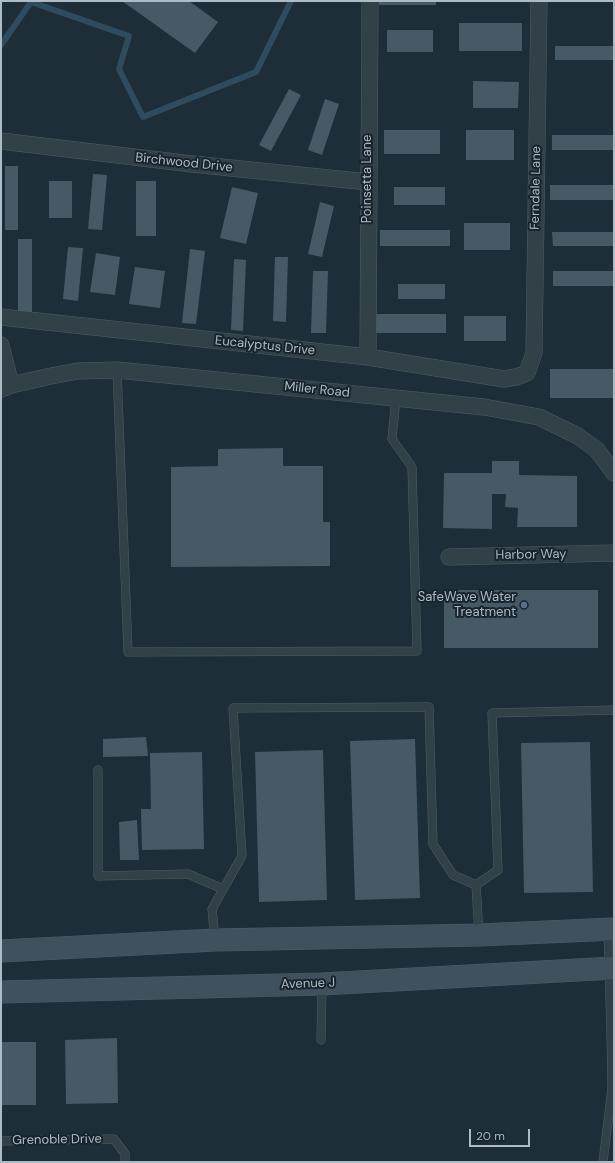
<!DOCTYPE html>
<html>
<head>
<meta charset="utf-8">
<style>
	body { margin:0 }
	#map { position:relative; width:615px; height:1163px; overflow:hidden; background:#1e2e38; font-family:"DM Sans",sans-serif }
	canvas { display:block }
	.frame { position:absolute; inset:0; border:2px solid #acbbc5; pointer-events:none }
	.scale { position:absolute; left:469px; top:1129px; width:61px; height:18px; box-sizing:border-box; border:2px solid #acbbc5; border-top:0; padding-left:5px; font-size:12px; line-height:14px; white-space:nowrap; color:#acbbc5; -webkit-text-stroke:3px #18242d; paint-order:stroke }
</style>
</head>
<body>
<div id="map">
<canvas width="615" height="1163"></canvas>
<div class="frame"></div>
<div class="scale">20 m</div>
</div>
<script>
const c = document.querySelector('canvas').getContext('2d');
c.lineJoin = 'round';
const shape = rows => new Path2D(rows.map(r => 'M' + r).join(''));
function trace(path, color, width, dash) { c.strokeStyle = color; c.lineWidth = width; c.lineCap = dash ? 'butt' : 'round'; c.setLineDash(dash || []); c.stroke(path); }
function fill(path, color) { c.fillStyle = color; c.fill(path, 'evenodd'); }
function drawText(font, color, halo, rows, align = 'center') {
  c.font = font + ' "DM Sans",sans-serif'; c.lineWidth = 4; c.setLineDash([]); c.textBaseline = 'middle'; c.strokeStyle = halo; c.fillStyle = color; for (const [text, x, y, turn = 0] of rows) {
    c.save(); c.translate(x, y); c.rotate((+turn || 0) * Math.PI / 180); c.textAlign = isNaN(turn) ? turn : align; if (halo) c.strokeText(text, 0, 0); c.fillText(text, 0, 0); c.restore();
  }
}
const stream = shape([
	[1,45,31,2,129,36,119,69,143,117,256,72,291,1]
]);
const building = shape([
	[122,1,189,1,218,22,195,53],
	[379,1,436,1,436,5,379,5],
	[459,23,522,23,522,51,459,51],
	[387,30,433,30,433,52,387,52],
	[555,46,614,46,614,60,555,60],
	[473,81,519,82,518,108,473,108],
	[289,89,301,95,271,151,259,145],
	[325,99,339,104,322,155,308,150],
	[384,130,440,130,440,154,384,154],
	[466,130,514,130,514,160,466,160],
	[552,135,614,135,614,150,552,150],
	[5,166,18,166,18,230,5,230],
	[93,174,107,175,102,230,88,229],
	[49,181,72,181,72,218,49,218],
	[136,181,156,181,156,236,136,236],
	[550,185,614,185,614,200,550,200],
	[232,187,258,193,246,244,220,238],
	[394,187,445,187,445,205,394,205],
	[320,202,334,206,322,257,308,254],
	[464,223,510,223,510,250,464,250],
	[380,230,450,230,450,246,380,246],
	[552,232,614,232,614,246,553,246],
	[18,239,32,239,32,313,18,313],
	[68,247,83,248,78,301,63,299],
	[190,249,205,251,196,324,182,323],
	[96,253,120,257,115,295,90,292],
	[275,257,288,257,286,322,273,321],
	[234,259,246,260,243,331,231,330],
	[135,267,165,271,160,308,129,304],
	[313,271,328,271,326,333,311,333],
	[553,271,614,271,614,286,553,286],
	[398,284,445,284,445,299,398,299],
	[373,314,446,314,446,333,373,333],
	[464,316,506,316,506,341,464,341],
	[550,369,614,369,614,398,550,398],
	[283,448,283,466,323,466,323,522,330,522,330,566,171,567,171,467,218,466,218,449],
	[492,461,519,461,519,475,577,476,577,527,517,527,518,508,505,507,506,494,492,494,492,529,443,528,444,473,492,473],
	[444,590,598,590,598,648,444,648],
	[146,737,148,756,103,757,103,739],
	[415,739,420,898,355,900,350,741],
	[590,742,593,892,524,893,521,743],
	[323,750,327,900,259,902,255,752],
	[202,752,204,849,142,850,141,809,151,809,150,753],
	[137,820,139,860,120,860,119,822],
	[117,1038,118,1103,66,1104,65,1040],
	[1,1042,36,1042,36,1105,1,1105]
]);
const lane = shape([
	[117,370,128,652,417,651,412,467,392,439,396,398],
	[98,770,98,876,188,874,223,889],
	[476,885,498,870,492,713,614,710],
	[215,939,212,909,242,856,233,708,429,707,433,844,453,875,476,885,479,934],
	[321,1040,322,985],
	[1,1141,114,1139,125,1154,125,1162],
	[603,1162,612,1088,611,1035,608,930]
]);
const street = shape([
	[1,141,192,164,368,182],
	[1,317,368,357,504,379,516,377,527,373,534,353,539,1],
	[1,345,11,385],
	[368,357,370,1],
	[1,389,11,385,51,376,78,371,117,370,484,407,539,417,578,436,597,450,614,473],
	[449,557,614,553]
]);
const secondary = shape([
	[1,951,215,940,479,935,614,929],
	[1,992,322,984,614,968]
]);
const markers = [
	[524,605,4,"#5c6f8a"]
];
const streetNames = [
	["Birchwood Drive",184,163,6],
	["Poinsetta Lane",368,179,-90],
	["Ferndale Lane",536,188,-89],
	["Eucalyptus Drive",265,346,6],
	["Miller Road",317,390,6],
	["Harbor Way",531,555,-1],
	["Avenue J",308,984,-2],
	["Grenoble Drive",57,1140,-1]
];
const poiNames = [
	["SafeWave Water",516,598],
	["Treatment",516,613]
];
trace(stream, '#2f4c5e', 6);
fill(building, '#465964');
trace(lane, '#505d66', 9);
trace(street, '#505d66', 17);
trace(secondary, '#505d66', 23);
trace(lane, '#324048', 8);
trace(street, '#324048', 16);
trace(secondary, '#40505c', 22);
for (const [x, y, r, color] of markers) { const dot = new Path2D(); dot.arc(x, y, r, 0, 2 * Math.PI); c.fillStyle = color; c.fill(dot); trace(dot, '#18242d', 1.5); }
drawText('13px', '#acbbc5', '#18242d', streetNames);
drawText('13px', '#acbbc5', '#18242d', poiNames, 'right');
</script>
</body>
</html>
